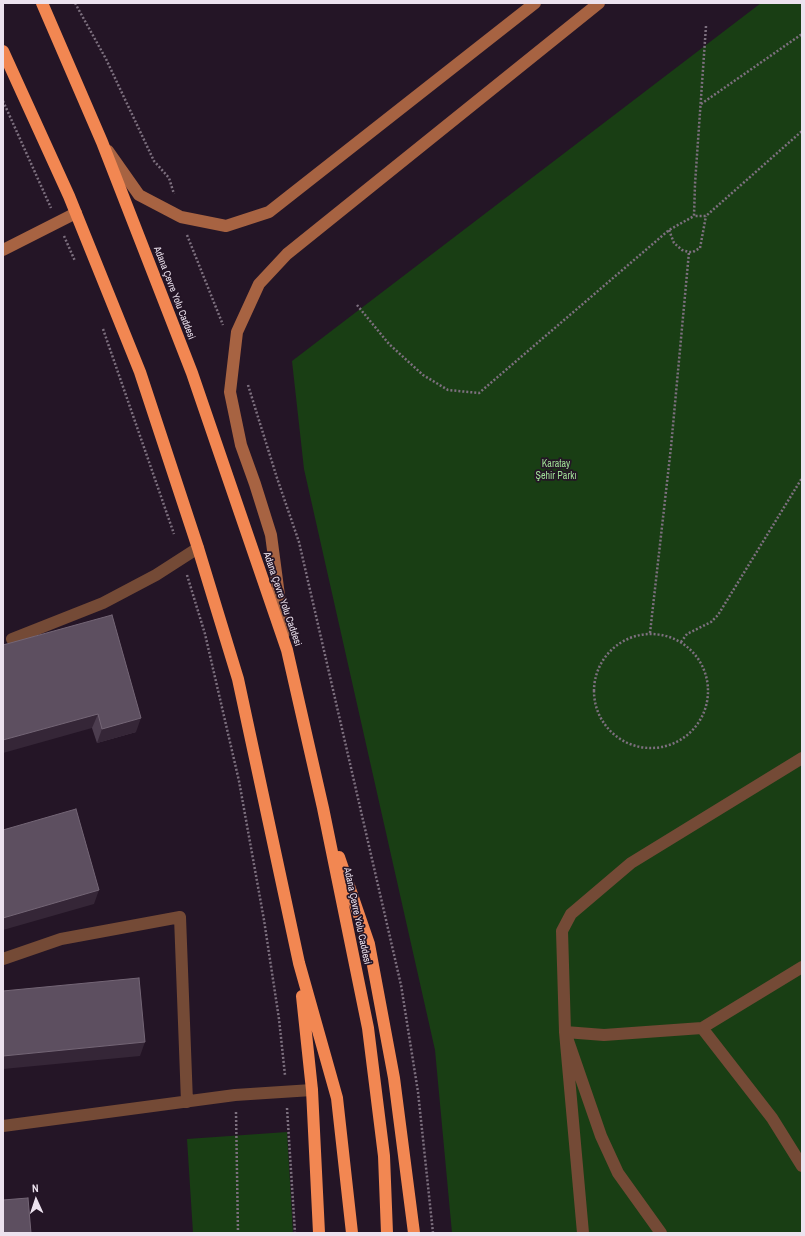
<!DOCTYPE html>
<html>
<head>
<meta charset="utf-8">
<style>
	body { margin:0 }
	#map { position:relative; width:805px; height:1236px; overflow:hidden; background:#241526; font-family:"Archivo Narrow",sans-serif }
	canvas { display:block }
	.frame { position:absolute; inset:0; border:4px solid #ece2ee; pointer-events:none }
	.north { position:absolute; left:16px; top:1180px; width:40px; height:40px; -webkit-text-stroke:3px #241526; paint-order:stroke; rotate:357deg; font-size:11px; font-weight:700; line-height:16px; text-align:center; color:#ece2ee }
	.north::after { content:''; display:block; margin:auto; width:14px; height:18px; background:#ece2ee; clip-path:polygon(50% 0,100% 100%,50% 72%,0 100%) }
</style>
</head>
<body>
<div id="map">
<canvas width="805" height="1236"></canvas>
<div class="frame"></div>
<div class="north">N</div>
</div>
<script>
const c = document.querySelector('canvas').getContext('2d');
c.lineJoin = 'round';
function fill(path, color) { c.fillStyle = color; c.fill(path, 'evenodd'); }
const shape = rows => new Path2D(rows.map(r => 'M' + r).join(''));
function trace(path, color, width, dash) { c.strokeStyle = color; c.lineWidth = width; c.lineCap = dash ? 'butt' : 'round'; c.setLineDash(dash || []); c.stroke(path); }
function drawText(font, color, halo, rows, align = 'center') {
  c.font = font + ' "Archivo Narrow",sans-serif'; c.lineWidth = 3.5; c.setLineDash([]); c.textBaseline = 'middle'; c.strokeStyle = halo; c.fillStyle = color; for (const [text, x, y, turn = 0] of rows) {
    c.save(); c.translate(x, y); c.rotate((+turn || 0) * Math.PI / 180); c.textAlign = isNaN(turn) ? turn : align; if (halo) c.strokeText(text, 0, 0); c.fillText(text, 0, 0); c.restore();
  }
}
const green = shape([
	[761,3,802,3,802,1233,452,1233,435,1050,304,469,292,361],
	[287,1132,293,1233,193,1233,187,1139]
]);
const path = shape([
	[75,3,106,59,154,161,169,178,174,194],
	[706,26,695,184,694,216,706,216,802,131],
	[3,101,51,208],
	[701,104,802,34],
	[669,230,674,243,682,250,689,252,693,252,700,248,706,216],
	[187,235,223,325],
	[64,236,75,261],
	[357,305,389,344,423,375,448,390,479,393,669,230,694,216],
	[103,329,174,534],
	[248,385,277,478,299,542,401,985,418,1092,433,1233],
	[187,575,205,634,239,781,264,920,279,1019,285,1075],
	[650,633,671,447,689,252],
	'594 691a57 57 0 1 1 114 0a57 57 0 1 1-114 0Z',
	[681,642,687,634,711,622,718,615,802,478],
	[287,1108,295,1233],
	[236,1112,238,1233]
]);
const lane = shape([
	[802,967,702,1028,772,1118,802,1166],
	[583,1233,565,1032,562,931,571,914,631,863,802,758],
	[661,1233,618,1173,601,1136,565,1032,604,1035,702,1028]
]);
const street = shape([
	[12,639,103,603,156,575,198,548],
	[3,959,61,939,180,917,187,1102],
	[3,1126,235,1095,312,1090]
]);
const secondary = shape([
	[108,151,139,195,181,217,226,226,269,212,535,3],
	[3,250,76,213],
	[284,633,271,535,255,484,241,445,230,392,237,332,259,284,287,254,599,3]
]);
const highway = shape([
	[42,3,102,142,192,373,287,650,323,808,368,1028,384,1156,387,1233],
	[3,51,69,196,140,372,198,548,238,679,299,963,337,1098,352,1233],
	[339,857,369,944,394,1078,414,1233],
	[302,996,312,1090,319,1233]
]);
const wall = shape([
	[3,645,136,732,97,743,92,728]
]);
const shadedWall = shape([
	[98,714,92,728,3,753,3,740],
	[141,718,136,732,97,743,102,729],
	[99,890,94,904,3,930,3,918],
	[145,1042,140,1056,3,1069,3,1056]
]);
const building = shape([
	[112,615,141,718,102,729,98,714,3,740,3,645,112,615],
	[76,809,99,890,3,918,3,830,76,809],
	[139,978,145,1042,3,1056,3,991,139,978],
	[28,1198,31,1233,3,1233,3,1200,28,1198]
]);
const streetNames = [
	["Adana Çevre Yolu Caddesi",174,293,69],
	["Adana Çevre Yolu Caddesi",282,599,71],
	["Adana Çevre Yolu Caddesi",357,916,78]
];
const parkNames = [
	["Karatay",556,464],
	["Şehir Parkı",556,476]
];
fill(green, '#193e14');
trace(path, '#7d707f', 2.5, [2, 2]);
trace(lane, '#744a36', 12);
trace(street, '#744a36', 12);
trace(secondary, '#a76342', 12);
trace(highway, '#f28752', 12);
fill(wall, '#4c3d4f');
fill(shadedWall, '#352637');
fill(building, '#5d4f60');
trace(building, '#746676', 1);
drawText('10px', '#ece2ee', '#241526', streetNames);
drawText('10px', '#9fde96', '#241526', parkNames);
</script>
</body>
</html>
